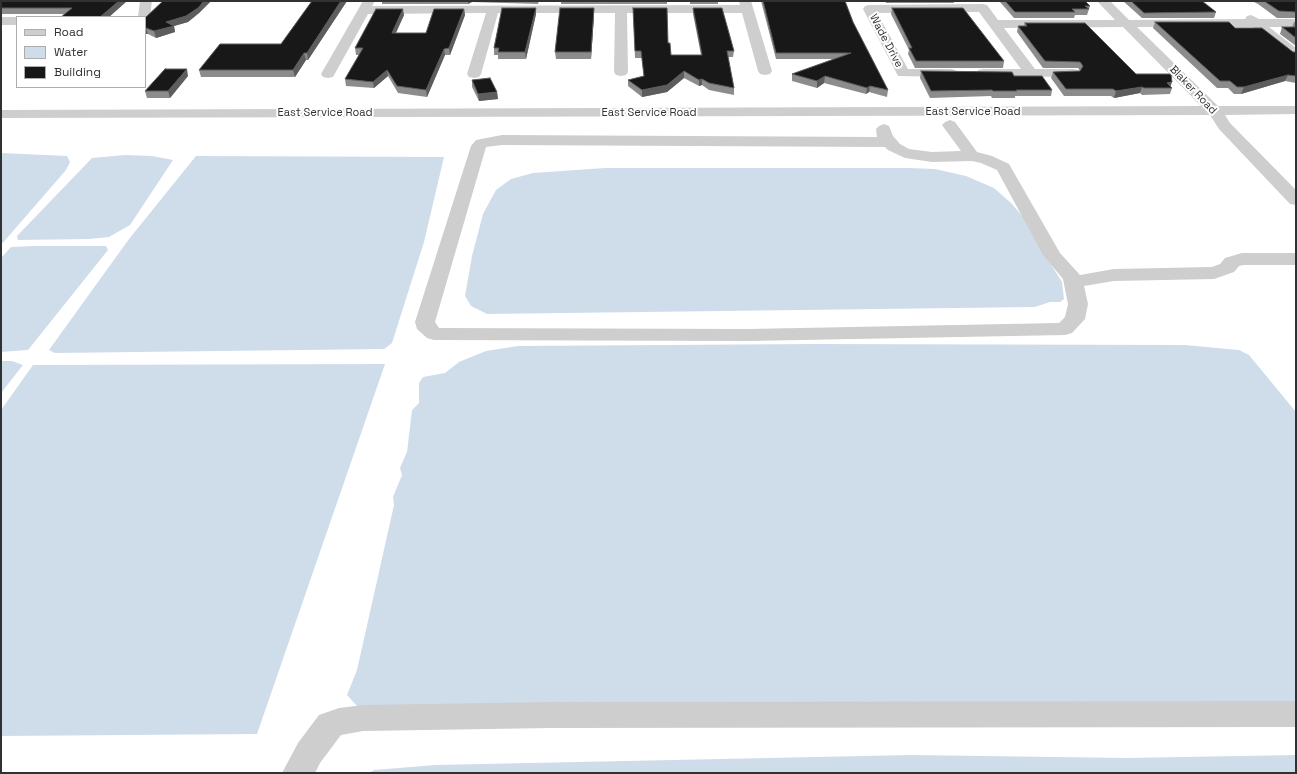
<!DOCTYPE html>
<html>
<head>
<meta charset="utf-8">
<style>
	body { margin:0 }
	#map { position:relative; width:1297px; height:774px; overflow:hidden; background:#fff; font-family:"Space Grotesk",sans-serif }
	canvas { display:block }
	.frame { position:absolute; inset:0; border:2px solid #313131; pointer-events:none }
	.legend { position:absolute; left:16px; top:16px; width:130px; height:72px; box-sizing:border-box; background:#fff; border:1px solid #adadad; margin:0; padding:5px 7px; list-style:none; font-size:12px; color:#313131 }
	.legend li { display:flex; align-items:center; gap:8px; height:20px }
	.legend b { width:20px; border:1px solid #adadad }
</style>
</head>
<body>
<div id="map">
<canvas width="1297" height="774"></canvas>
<div class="frame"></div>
<ul class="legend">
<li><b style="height:5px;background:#cecece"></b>Road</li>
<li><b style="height:11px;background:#cfddeb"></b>Water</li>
<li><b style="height:11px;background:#181818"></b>Building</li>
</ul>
</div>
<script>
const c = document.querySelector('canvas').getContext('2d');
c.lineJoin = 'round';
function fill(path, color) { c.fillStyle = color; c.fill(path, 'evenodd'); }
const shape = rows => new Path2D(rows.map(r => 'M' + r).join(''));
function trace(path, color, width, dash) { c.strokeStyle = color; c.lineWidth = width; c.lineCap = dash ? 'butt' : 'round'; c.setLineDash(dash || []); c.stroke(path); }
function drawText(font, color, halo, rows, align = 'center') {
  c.font = font + ' "Space Grotesk",sans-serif'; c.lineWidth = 4; c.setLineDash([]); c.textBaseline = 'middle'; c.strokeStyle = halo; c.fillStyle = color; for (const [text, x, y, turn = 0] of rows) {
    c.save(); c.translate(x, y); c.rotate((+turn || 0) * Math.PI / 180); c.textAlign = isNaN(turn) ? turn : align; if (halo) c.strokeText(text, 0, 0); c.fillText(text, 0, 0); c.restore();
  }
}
const water = shape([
	[1,153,67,156,70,162,66,170,1,245],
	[125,155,152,156,173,160,130,225,109,237,89,239,18,240,17,236,92,158],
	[196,156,444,157,424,242,392,343,384,349,55,353,49,350,129,239],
	[605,168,909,168,935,169,966,176,994,188,1011,203,1026,220,1040,247,1062,282,1064,299,1060,302,1050,302,1035,307,487,314,471,306,465,296,472,256,483,214,496,190,511,179,533,173],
	[33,246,106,246,108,250,28,350,1,352,1,258,11,247],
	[814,344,1185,345,1228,349,1239,350,1249,355,1296,412,1296,703,357,706,347,695,357,670,394,505,393,497,402,475,400,468,407,452,412,410,419,403,419,383,423,377,445,373,459,362,486,351,518,346],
	[1,361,12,361,23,365,1,393],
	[385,364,257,734,1,736,1,410,33,365],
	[911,755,1127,758,1296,755,1296,773,369,773,374,770,435,765]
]);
const minor = shape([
	[140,1,152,1,150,17,148,20,145,20,145,17,138,17,140,1],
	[363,1,375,1,372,6,740,5,739,1,751,1,772,71,770,74,765,75,760,74,758,71,742,13,627,13,628,72,626,75,621,76,616,75,614,72,615,13,498,13,481,74,479,77,474,78,469,77,467,74,486,13,368,14,333,77,328,78,323,77,321,74,363,1],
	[1097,1,1110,1,1129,20,1245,19,1247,16,1251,15,1259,19,1296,19,1296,27,1269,27,1296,48,1296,58,1291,57,1253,27,1137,27,1218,106,1296,106,1296,114,1225,115,1230,123,1296,190,1296,205,1290,204,1219,129,1210,115,1,118,1,110,1201,106,1123,27,1004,28,1035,69,1073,69,1078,70,1080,73,1078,76,1073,77,978,76,976,73,978,70,983,69,1021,69,979,12,877,13,908,69,950,69,955,70,957,73,955,76,950,77,898,76,863,9,865,6,869,5,983,4,987,5,998,20,1115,20,1097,1],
	[1,17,17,17,17,25,1,25,1,17],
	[950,120,955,122,977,152,992,156,1009,164,1060,253,1080,275,1114,269,1212,267,1220,264,1225,258,1242,253,1296,253,1296,265,1243,265,1239,266,1234,272,1214,279,1114,281,1084,286,1088,304,1085,319,1072,333,1065,335,748,341,434,340,427,338,417,329,415,322,471,146,476,140,502,135,877,137,876,129,879,126,884,124,889,126,893,136,900,144,909,149,932,152,961,151,942,125,945,122,950,120],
	[502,145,885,147,888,150,905,158,932,162,972,161,981,163,997,170,1043,255,1063,279,1068,304,1065,317,1059,323,748,329,439,328,435,322,486,147,502,145],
	[1296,701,1296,727,550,728,363,731,341,735,320,763,315,773,282,773,298,743,319,715,339,708,363,705,550,702,1296,701]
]);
const wall = shape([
	[1,1,127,1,109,17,65,14,1,14],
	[163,1,211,1,199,13,188,22,174,26,175,32,156,38,148,34,145,34,145,18],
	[312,1,347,1,308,60,306,60,295,77,201,77,199,70,281,44],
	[382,1,539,1,538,4,472,2,468,4,382,4],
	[561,1,667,1,667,4,561,4],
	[690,1,718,1,718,4,690,4],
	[761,1,845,1,853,22,888,90,887,97,869,92,866,94,824,83,817,88,792,81,792,74,834,59,776,59],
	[885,1,954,1,954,3,886,3],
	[994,1,1085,1,1090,6,1087,15,1075,15,1074,18,1014,18,1000,2],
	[1123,1,1202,1,1216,12,1214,18,1142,18],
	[1252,1,1296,1,1296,18,1277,18,1258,4],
	[536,8,536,14,526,59,498,59,498,55,494,55,494,48],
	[594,8,594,14,591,59,556,59,555,52],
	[633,8,668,43,671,55,701,55,693,14,693,8,734,51,733,57,728,57,734,88,734,95,709,90,702,85,699,86,684,78,667,92,642,97,628,86,628,80,644,76,642,58,635,58],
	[892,8,1004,61,1003,68,915,68,908,54,909,50,891,14],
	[464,9,465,15,450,55,445,55,427,97,398,93,388,76,374,88,346,86,345,79,360,55,356,55,355,48,404,15,396,33,426,33],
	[1155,22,1235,28,1293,52,1296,52,1296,83,1285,81,1241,94,1234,94,1228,88,1217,88,1153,28],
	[1294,22,1296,22,1296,46,1280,34,1282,27,1292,27],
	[1025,23,1136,74,1170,87,1172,88,1170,94,1142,95,1140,93,1114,98,1111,96,1064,96,1051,78,1053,72,1080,71,1078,68,1043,68,1017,32,1018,26,1024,26],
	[921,71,1014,76,1052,90,1051,96,1015,96,1015,98,992,98,991,96,930,98,920,78],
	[188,76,170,98,147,98,145,91],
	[472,80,497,92,498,99,479,101,472,87]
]);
const shadedWall = shape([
	[119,1,127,1,109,17,100,17],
	[204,1,211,1,199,13,188,22,174,26,175,32,156,38,154,31,166,22],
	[341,1,347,1,308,60,307,53],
	[468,1,472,1,472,2,468,4],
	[536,8,536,14,526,59,525,52],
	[594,8,594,14,591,59,591,52],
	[403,9,404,15,393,39,392,33],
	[464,9,465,15,450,55,449,48],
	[145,28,146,28,148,34,145,34],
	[444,49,445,55,427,97,426,90],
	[304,53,306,60,295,77,293,70],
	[187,69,188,76,170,98,168,91],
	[387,70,388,76,374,88,373,82],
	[684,71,684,78,667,92,642,97,642,90],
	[1288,75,1285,81,1241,94,1244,87],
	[825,76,824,83,817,88,817,81],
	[702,79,702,85,699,86,699,80],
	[1172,82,1170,88,1167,83],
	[870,86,869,92,866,94,867,88],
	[1142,87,1140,93,1114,98,1116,91],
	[497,92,498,99,479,101,478,94]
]);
const building = shape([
	[1,1,119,1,100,17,61,17,72,8,1,8,1,1],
	[163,1,204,1,198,8,186,16,166,22,174,26,154,31,146,28,145,28,145,18,163,1],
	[312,1,341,1,307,53,304,53,293,70,199,70,220,44,281,44,312,1],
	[763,1,845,1,853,22,888,90,870,86,867,88,825,76,817,81,792,74,851,53,776,53,763,1],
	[1005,1,1085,1,1090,6,1085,6,1089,9,1072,9,1075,12,1015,12,1005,1],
	[1131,1,1202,1,1216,12,1144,13,1131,1],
	[1264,1,1296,1,1296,12,1279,11,1264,1],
	[502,8,536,8,525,52,498,52,499,48,494,48,502,8],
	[560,8,594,8,591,52,555,52,560,8],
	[633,8,667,8,668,43,670,43,671,55,702,55,693,8,722,8,734,51,727,51,734,88,709,83,702,79,699,80,684,71,667,85,642,90,628,80,644,76,641,51,635,51,633,8],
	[892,8,963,8,1004,61,916,61,909,48,912,48,892,8],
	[376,9,403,9,392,33,426,33,434,9,464,9,449,48,444,49,426,90,397,86,387,70,373,82,345,79,363,48,355,48,376,9],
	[1155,22,1229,22,1235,28,1262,28,1293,52,1296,52,1296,76,1288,75,1244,87,1237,87,1230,81,1220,81,1155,22],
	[1025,23,1085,23,1136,74,1171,74,1172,82,1167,83,1172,88,1144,88,1142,87,1116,91,1113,89,1066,89,1053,72,1080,71,1083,66,1080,62,1045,61,1018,26,1027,26,1025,23],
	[1282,27,1296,27,1296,38,1282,27],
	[165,69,187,69,168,91,145,91,165,69],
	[921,71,1012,72,1014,76,1042,76,1052,90,1016,90,1017,91,993,91,992,90,931,91,921,71],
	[490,78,497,92,478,94,472,80,490,78]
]);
const farStreetnames = [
	["Wade Drive",886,41,62],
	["Blaker Road",1193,90,46],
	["East Service Road",973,112],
	["East Service Road",325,113],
	["East Service Road",649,113]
];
fill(water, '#cfddeb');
fill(minor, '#cecece');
fill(wall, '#8c8c8c');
fill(shadedWall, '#5d5d5d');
fill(building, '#181818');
trace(building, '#5d5d5d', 1);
drawText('11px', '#313131', '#fff', farStreetnames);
</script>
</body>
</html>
